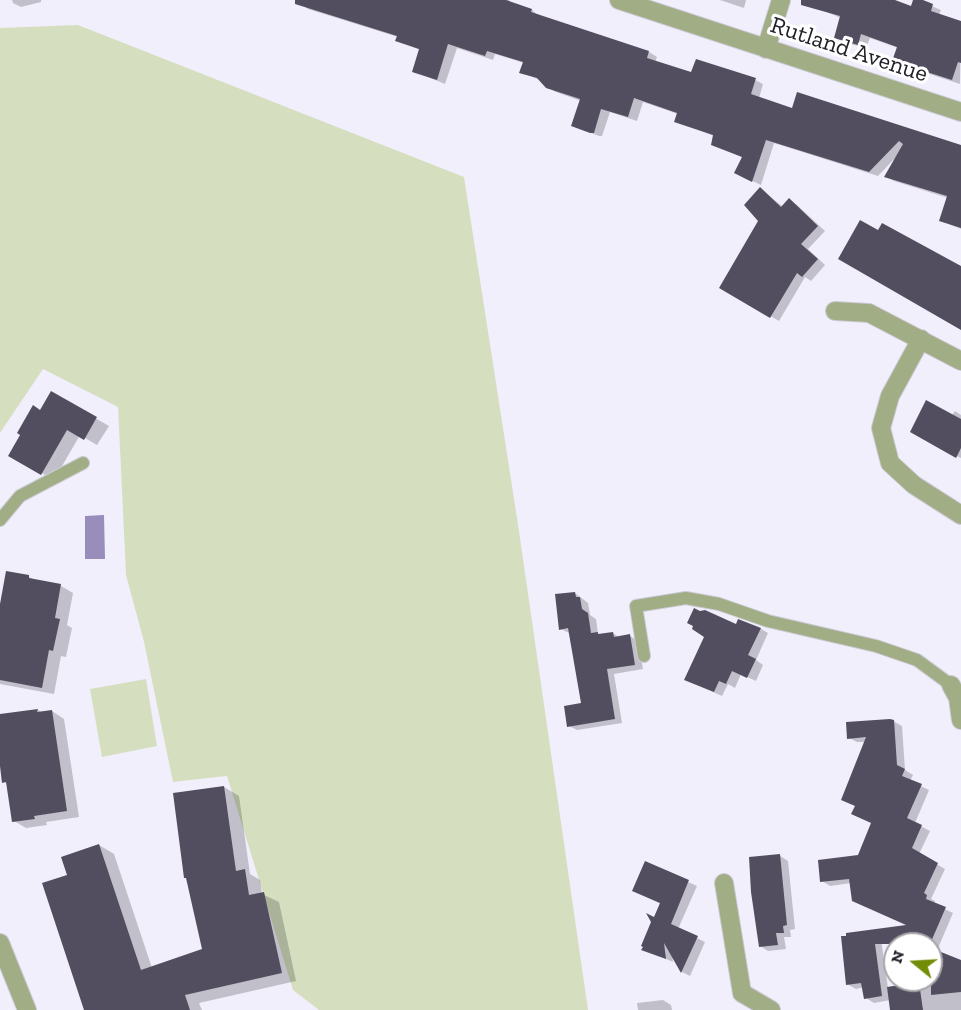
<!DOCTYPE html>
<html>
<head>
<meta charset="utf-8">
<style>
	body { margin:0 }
	#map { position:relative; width:961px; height:1010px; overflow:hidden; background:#f2effc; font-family:"Zilla Slab",serif }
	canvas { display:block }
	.north { position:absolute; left:883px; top:932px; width:60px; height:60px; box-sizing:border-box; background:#fff; border:2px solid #a6a6a9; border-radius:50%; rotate:288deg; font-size:16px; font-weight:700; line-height:24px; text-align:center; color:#212028 }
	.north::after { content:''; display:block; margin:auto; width:21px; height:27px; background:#728c05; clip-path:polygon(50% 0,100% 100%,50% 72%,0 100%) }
</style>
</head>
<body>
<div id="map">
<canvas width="961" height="1010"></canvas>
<div class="north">N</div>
</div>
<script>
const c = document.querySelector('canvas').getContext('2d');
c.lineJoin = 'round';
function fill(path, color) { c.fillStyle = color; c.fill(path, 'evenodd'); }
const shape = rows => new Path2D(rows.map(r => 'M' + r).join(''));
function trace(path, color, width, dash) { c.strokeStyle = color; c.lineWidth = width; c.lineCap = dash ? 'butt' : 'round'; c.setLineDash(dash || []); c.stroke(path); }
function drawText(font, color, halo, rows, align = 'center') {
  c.font = font + ' "Zilla Slab",serif'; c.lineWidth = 6; c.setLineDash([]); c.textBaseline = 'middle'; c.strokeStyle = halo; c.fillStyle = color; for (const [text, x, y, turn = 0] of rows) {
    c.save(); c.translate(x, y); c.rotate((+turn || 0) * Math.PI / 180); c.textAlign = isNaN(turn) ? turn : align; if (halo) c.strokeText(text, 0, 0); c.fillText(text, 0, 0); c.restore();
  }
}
const green = shape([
	[78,25,464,177,519,531,588,1010,319,1010,293,990,227,776,173,782,144,642,126,575,118,407,43,369,0,433,0,28],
	[146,679,157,746,102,757,90,689]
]);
const water = shape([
	[104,515,105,559,85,559,85,516]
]);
const shadow = shape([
	[12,0,41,0,41,2,21,7,13,3],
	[296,0,509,0,510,3,532,10,539,16,649,52,657,57,655,62,692,74,755,80,763,84,759,98,793,110,961,146,961,229,941,221,948,198,894,181,886,177,896,157,878,176,774,143,761,185,744,177,744,158,712,144,714,136,676,121,678,114,643,102,637,121,610,112,602,136,599,136,573,126,581,101,556,92,547,87,540,80,521,72,524,63,495,54,493,60,457,48,445,84,413,71,420,50,397,40,398,37,308,9],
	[720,0,746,0,744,8],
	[819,0,890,0,912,7,914,0,918,0,941,10,939,15,961,23,960,84,902,65,894,60,898,48,870,38,866,48,843,42,835,37,841,18,817,8],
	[761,189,783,207,789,200,797,205,825,231,808,249,825,265,811,281,805,277,779,321,721,287,760,220],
	[52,393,109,426,97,445,80,435,54,480,10,455],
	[955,411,961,415,961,458,954,455,952,415],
	[29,577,36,581,61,586,73,593,67,625,72,628,66,657,61,656,54,694,0,684,0,613],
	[575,593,588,603,590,615,596,619,598,634,601,635,613,633,620,638,630,636,638,641,643,669,614,674,622,723,577,730,569,726,583,704,569,633,561,629],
	[737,626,761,629,768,633,756,660,763,665,756,681,741,674,735,688,728,684,722,696,686,680],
	[38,710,42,713,52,711,64,719,79,817,46,822,47,825,26,828,14,821,8,784,4,782,0,716],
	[893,721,902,726,905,770,913,775,910,781,929,790,915,823,930,831,919,854,945,869,931,899,935,901,934,904,953,913,933,960,931,959,931,944,895,944,881,939,888,988,961,977,961,1010,892,1010,890,1000,874,1003,866,998,864,987,856,989,847,984,842,938,909,926,853,900,851,883,830,886,822,881,859,856,873,824,856,806,866,742,857,742,849,738],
	[224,787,239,796,250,874,260,880,262,894,279,902,296,981,199,1003,202,1010,85,1010,69,875,99,845,114,854,152,968,204,950],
	[780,856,788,861,795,929,790,930,791,937,784,937,786,949,768,951,760,946],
	[646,863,697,886,678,929,705,942,690,976,682,972,672,954,673,962,643,949,661,904,634,891],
	[663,1000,671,1005,672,1010,638,1010,637,1003]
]);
const building = shape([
	[295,0,506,0,532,9,531,12,649,51,647,58,691,72,696,59,756,78,751,94,792,108,797,92,961,145,961,228,939,221,947,196,884,177,903,144,899,141,869,172,766,140,752,182,734,173,742,157,711,145,713,135,674,122,677,113,634,98,628,117,601,109,594,133,590,133,571,126,580,99,546,88,537,78,519,73,523,62,487,51,485,56,448,44,437,80,412,72,419,49,395,41,397,36,295,4],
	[801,0,895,0,911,6,913,0,923,0,933,4,931,11,961,21,961,63,958,62,952,80,892,61,897,47,861,34,858,45,834,38,840,16,801,5],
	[760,187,781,207,789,198,818,226,801,244,818,259,802,277,797,273,770,318,719,288,758,221,744,205],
	[860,220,878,230,882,223,961,266,961,330,838,259],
	[51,391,97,417,84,440,67,430,41,475,8,456,20,435,17,433,33,405,40,410],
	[926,400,961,419,961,448,956,458,910,432],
	[6,571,29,575,29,578,61,584,55,618,60,619,53,651,49,650,42,688,0,680,0,604],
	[575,592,576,597,580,597,582,609,588,613,591,633,598,632,598,634,613,632,614,637,630,634,635,665,607,669,615,719,567,727,564,706,581,703,568,628,559,630,555,594],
	[694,608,700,611,705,610,736,624,738,619,761,628,748,655,756,659,747,678,732,671,726,684,719,681,714,692,684,680,704,637,692,629,693,626,687,623],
	[38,709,37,712,52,710,67,811,34,816,35,819,12,822,6,782,2,783,0,766,0,714],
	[890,719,894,720,897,765,905,769,902,776,922,784,907,818,922,825,912,848,938,863,924,893,927,895,926,899,946,907,930,944,875,944,882,996,864,999,861,983,846,985,841,936,846,936,846,933,906,925,852,901,849,879,820,882,818,860,858,855,871,823,851,814,855,806,841,800,866,737,847,739,846,722],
	[224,786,236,871,245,869,249,895,264,892,282,973,185,995,190,1010,84,1010,42,883,67,875,61,857,99,844,141,970,202,949,186,878,184,878,173,793],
	[780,854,787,925,783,926,784,933,776,933,778,945,759,947,751,892,749,857],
	[645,861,689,880,671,924,698,936,681,973,664,943,666,959,641,950,643,947,641,946,651,922,646,913,654,917,660,903,632,891],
	[931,948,961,960,961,992,931,995],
	[919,982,923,1010,890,1010,887,987]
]);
const lane = shape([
	[0,520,20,496,83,463],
	[644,656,636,606,686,598,719,604,768,621,876,646,917,660,951,685]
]);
const street = shape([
	[619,0,961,112],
	[766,49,781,0],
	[835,311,869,313,961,361],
	[921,339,890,396,881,428,890,463,914,485,961,515],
	[951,685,958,698,961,720],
	[724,883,742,993,771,1010],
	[0,943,27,1010]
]);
const streetNames = [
	["Rutland Avenue",849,50,18]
];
fill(green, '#d5dfc0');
fill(water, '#988dbb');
fill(shadow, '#0003');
fill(building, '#524e60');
trace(lane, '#cccad6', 14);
trace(street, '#cccad6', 20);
trace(lane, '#a0ad85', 12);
trace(street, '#a0ad85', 18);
drawText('24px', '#212028', '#fff', streetNames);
</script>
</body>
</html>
